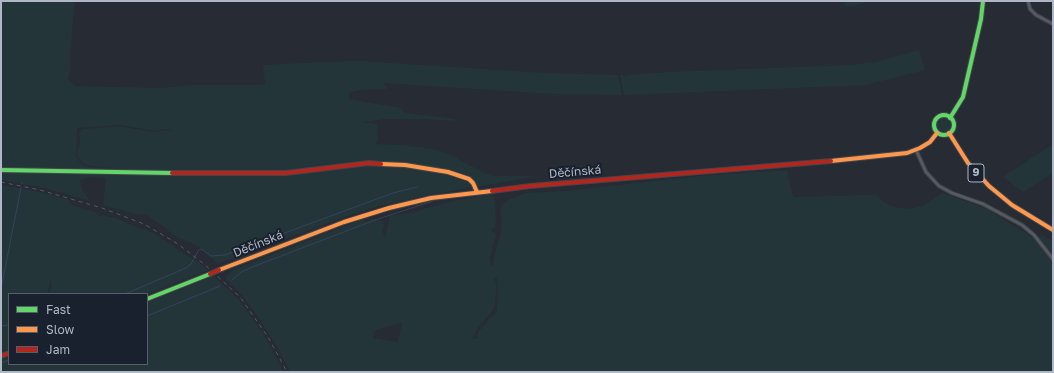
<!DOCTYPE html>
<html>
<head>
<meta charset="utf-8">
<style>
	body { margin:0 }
	#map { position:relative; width:1054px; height:373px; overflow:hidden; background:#272b33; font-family:"Golos Text",sans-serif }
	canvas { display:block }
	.frame { position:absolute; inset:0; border:2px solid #afb7c6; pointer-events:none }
	.legend { position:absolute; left:8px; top:293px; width:140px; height:72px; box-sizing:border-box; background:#1a212e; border:1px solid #565d6b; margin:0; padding:5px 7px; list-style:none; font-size:12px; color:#afb7c6 }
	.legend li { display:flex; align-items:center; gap:8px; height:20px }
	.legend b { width:20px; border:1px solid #565d6b }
</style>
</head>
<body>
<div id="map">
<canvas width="1054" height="373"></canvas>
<div class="frame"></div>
<ul class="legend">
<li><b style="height:5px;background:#63d668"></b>Fast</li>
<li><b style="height:5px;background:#ff974d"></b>Slow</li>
<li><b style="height:5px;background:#b3261e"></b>Jam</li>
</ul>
</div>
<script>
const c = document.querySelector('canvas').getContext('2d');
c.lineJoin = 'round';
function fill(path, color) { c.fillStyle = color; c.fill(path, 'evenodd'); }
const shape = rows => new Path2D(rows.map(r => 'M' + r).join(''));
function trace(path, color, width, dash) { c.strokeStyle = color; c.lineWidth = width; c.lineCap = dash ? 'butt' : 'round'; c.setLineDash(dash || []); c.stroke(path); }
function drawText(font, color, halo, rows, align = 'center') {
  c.font = font + ' "Golos Text",sans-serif'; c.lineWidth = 4; c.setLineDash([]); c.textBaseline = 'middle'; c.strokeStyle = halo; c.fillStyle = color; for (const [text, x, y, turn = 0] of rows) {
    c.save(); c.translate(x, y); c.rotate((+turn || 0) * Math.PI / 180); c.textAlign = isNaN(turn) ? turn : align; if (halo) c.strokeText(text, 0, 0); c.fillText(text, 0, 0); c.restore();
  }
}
const green = shape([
	[1,1,75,1,70,52,71,68,68,79,75,86,161,88,193,85,260,85,265,84,263,65,323,62,359,61,545,73,618,75,622,95,554,94,384,83,387,89,360,90,349,93,349,99,401,108,402,111,406,113,449,118,462,121,420,119,387,119,361,122,377,124,378,140,376,144,402,145,433,149,444,152,489,175,494,176,538,176,423,196,379,206,339,219,218,264,198,246,177,237,146,214,136,214,103,205,106,179,90,177,80,180,82,189,90,201,41,187,1,180],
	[120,125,154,131,163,129,173,130,153,132,119,126,83,129,79,133,80,141,77,154,80,160,84,164,91,166,111,168,89,167,82,165,76,156,77,128],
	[844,1,870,1,855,6,845,7],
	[919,50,925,70,866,85,624,95,620,75,623,75,625,77,628,75,670,72,851,65,876,62],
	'936 125a8 8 0 1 1 16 0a8 8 0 1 1-16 0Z',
	[1053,144,1053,173,1023,192,1003,177],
	[787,170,793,197,876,195,882,201,891,206,907,209,923,206,942,193,985,208,1035,239,1053,263,1053,372,290,372,280,352,260,320,242,295,225,278,233,270,363,219,365,222,372,219,382,221,384,225,382,230,385,237,390,216,416,212,429,207,459,200,492,194,494,196,496,219,495,227,491,230,496,234,490,257,491,266,494,264,493,261,500,236,502,224,500,210,504,203,510,199,526,193,565,191,699,176],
	[497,277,499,278,497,279,498,286,497,311,479,331,476,339,472,339,477,329,494,309,497,286,494,279],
	[402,323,398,342,373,338,374,331,381,328],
	[1,185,39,192,69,200,71,205,99,213,98,216,101,217,101,215,116,218,138,228,147,230,166,241,188,257,196,260,208,270,147,294,49,294,52,286,51,279,47,294,9,294,9,349,1,352],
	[1042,235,1053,241,1053,256,1039,238],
	[214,276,238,299,248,312,266,338,284,372,1,372,1,360,9,357,9,364,147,364,147,303]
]);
const stream = shape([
	[22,184,22,183],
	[232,280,241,272,255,266,375,220,433,201],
	[1,289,21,188],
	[125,294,186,268,191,264,198,251,200,249,203,250,211,256,225,255,393,193,417,187],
	[147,316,220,286],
	[1,326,9,325],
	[1,363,9,360]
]);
const street = shape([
	[1028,1,1030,9,1036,15,1053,24],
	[916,150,926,172,939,186,952,193,983,204,1022,225,1034,235,1053,259]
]);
const fast = shape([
	'934 125a10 10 0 1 1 20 0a10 10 0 1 1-20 0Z',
	[950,118,963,97,981,19,983,1],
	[1,170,172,173],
	[147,299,210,274]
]);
const slow = shape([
	[949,133,968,163,989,186,1012,205,1053,230],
	[831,161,907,153,920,148,930,142,937,133],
	[381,164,405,165,448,172,469,179,473,183,477,192],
	[219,270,344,222,389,208,431,198,492,191]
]);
const jam = shape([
	[172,173,286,173,369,163,381,164],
	[492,191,530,186,831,161],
	[1,356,9,353]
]);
const rail = shape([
	[1,182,40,190,102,208,144,224,178,244,204,264,240,297,268,337,287,372]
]);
const jamBridge = shape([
	[210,274,219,270]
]);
const shields = [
	[976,173,16]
];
const shieldNames = [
	["9",976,173]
];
const streetNames = [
	["Děčínská",575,172,-5],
	["Děčínská",258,244,-22]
];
fill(green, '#243539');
trace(stream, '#34435d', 1);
trace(street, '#42464c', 4.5);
trace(fast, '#42464c', 6);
trace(slow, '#42464c', 6);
trace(jam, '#42464c', 6);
trace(street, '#565a62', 2.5);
trace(fast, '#63d668', 4);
trace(slow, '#ff974d', 4);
trace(jam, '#b3261e', 4);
trace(rail, '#555960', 1, [4, 4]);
trace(jamBridge, '#42464c', 6, []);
trace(jamBridge, '#b3261e', 4);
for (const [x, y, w] of shields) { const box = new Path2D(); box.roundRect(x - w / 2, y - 9, w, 18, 3); c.fillStyle = '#1a212e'; c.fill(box); trace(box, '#afb7c6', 1); }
drawText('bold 11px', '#afb7c6', null, shieldNames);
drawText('12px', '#afb7c6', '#1a212e', streetNames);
</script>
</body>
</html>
